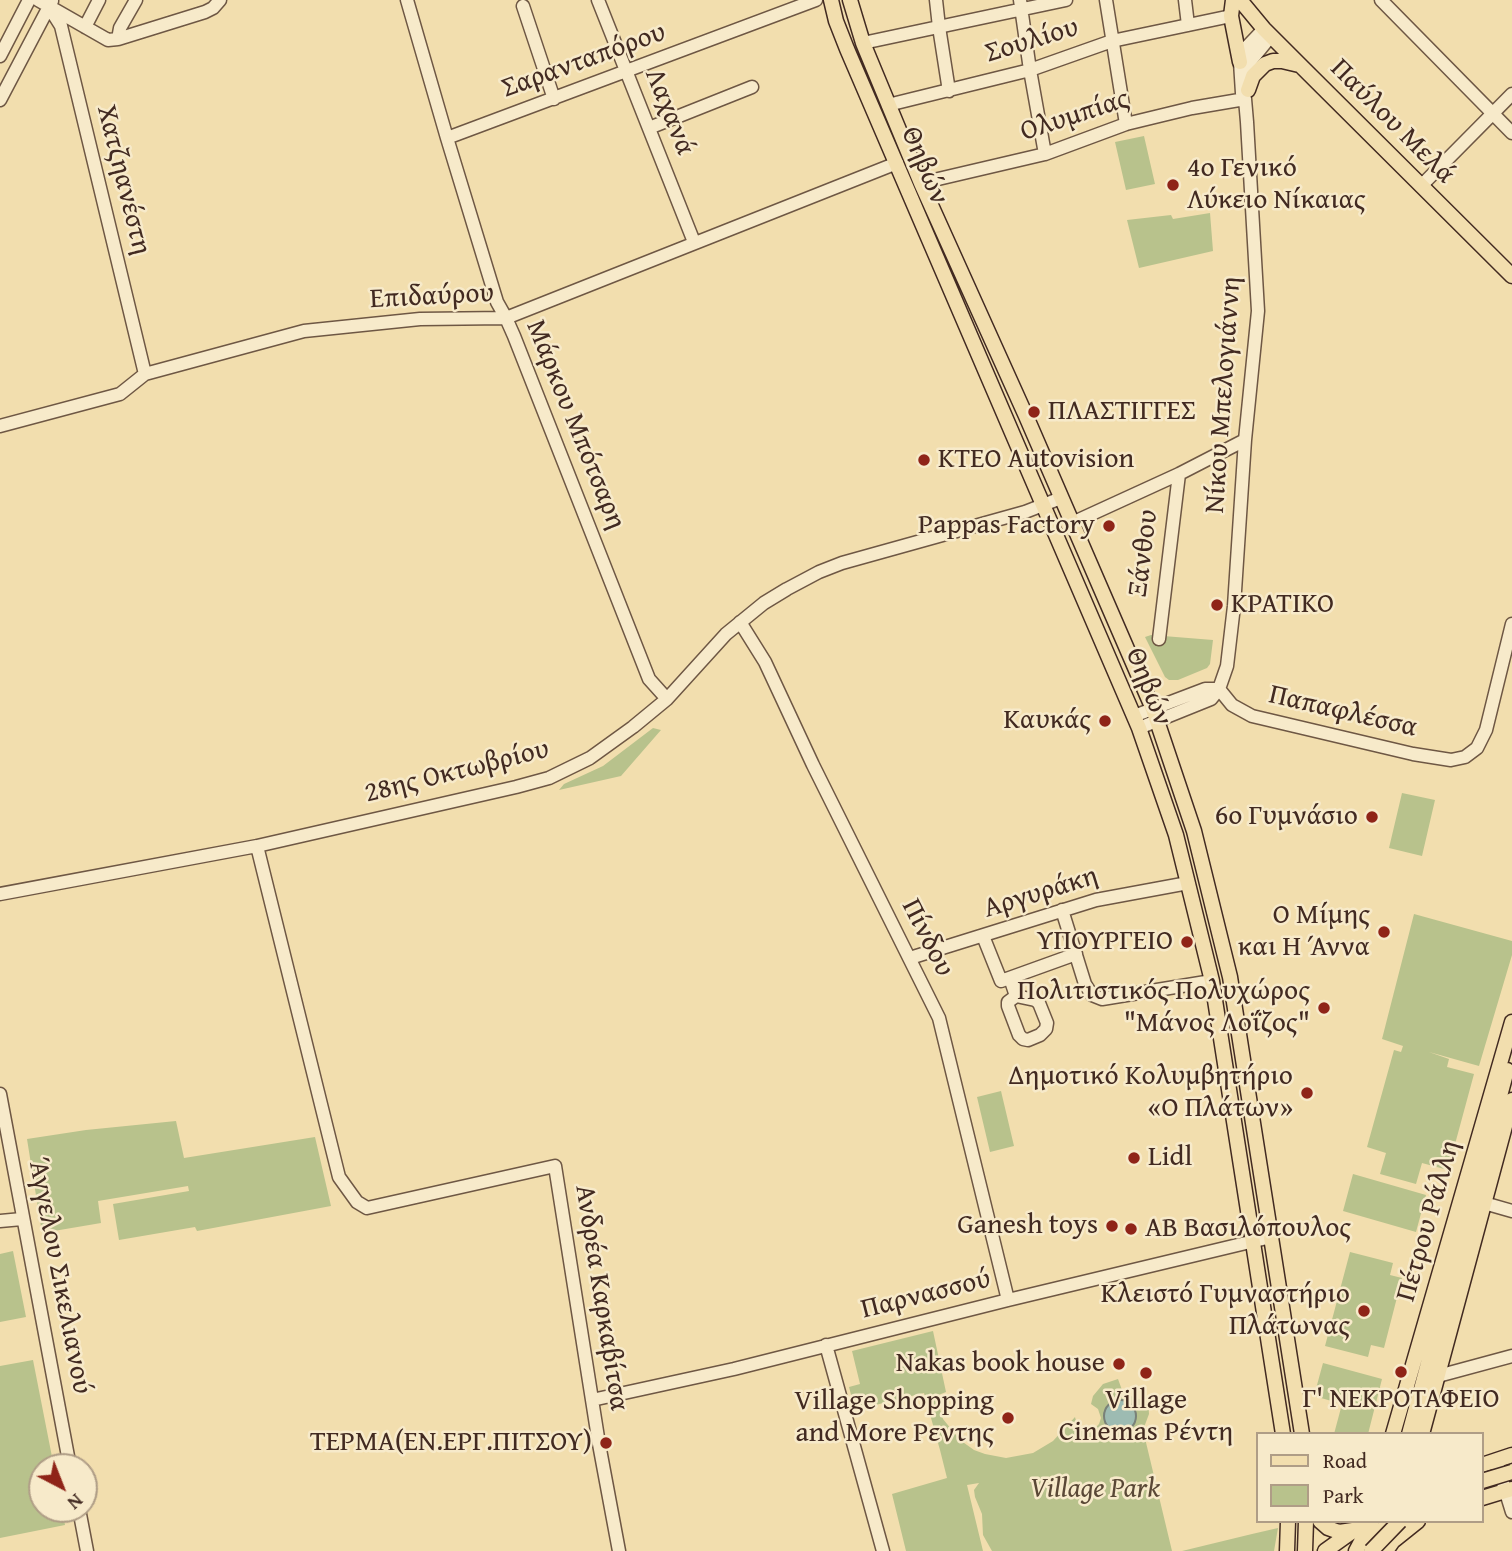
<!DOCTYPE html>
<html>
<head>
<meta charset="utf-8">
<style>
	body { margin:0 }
	#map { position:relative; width:1512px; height:1551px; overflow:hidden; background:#f2deae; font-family:"Gentium Book Plus",serif }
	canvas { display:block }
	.legend { position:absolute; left:1256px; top:1432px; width:228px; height:91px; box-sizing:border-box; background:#f7eaca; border:2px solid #af9d86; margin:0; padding:9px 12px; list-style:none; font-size:21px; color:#422a21 }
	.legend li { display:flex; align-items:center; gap:14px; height:35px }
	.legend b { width:35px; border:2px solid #af9d86 }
	.north { position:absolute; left:28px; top:1453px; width:70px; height:70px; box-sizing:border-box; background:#f7eaca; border:2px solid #af9d86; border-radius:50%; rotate:138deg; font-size:19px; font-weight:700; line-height:28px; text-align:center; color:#422a21 }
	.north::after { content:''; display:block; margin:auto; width:24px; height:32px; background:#8f2418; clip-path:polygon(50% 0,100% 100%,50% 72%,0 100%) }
</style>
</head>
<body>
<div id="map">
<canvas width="1512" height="1551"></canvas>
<ul class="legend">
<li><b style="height:9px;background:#f2deae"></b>Road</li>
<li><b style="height:19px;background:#b8c28c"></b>Park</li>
</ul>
<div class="north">N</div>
</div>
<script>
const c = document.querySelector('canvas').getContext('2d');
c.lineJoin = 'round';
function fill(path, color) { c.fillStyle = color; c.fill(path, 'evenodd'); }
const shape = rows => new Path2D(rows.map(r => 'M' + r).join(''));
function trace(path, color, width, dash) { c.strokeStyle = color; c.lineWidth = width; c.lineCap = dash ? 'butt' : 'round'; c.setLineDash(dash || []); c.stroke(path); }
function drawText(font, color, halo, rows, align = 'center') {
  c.font = font + ' "Gentium Book Plus",serif'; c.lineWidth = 5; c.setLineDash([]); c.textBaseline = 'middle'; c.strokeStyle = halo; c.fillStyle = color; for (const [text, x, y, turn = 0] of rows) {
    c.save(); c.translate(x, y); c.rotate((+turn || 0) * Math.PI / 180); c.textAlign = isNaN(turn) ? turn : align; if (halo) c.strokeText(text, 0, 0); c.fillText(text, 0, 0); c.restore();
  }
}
const green = shape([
	[1144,136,1155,184,1126,190,1115,142],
	[1210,213,1213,251,1139,268,1127,220,1171,215,1173,219],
	[1151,635,1213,640,1210,664,1207,668,1178,680,1169,680,1165,677,1145,637],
	[653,728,661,730,621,776,559,790,564,784,603,766],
	[1402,793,1435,800,1422,856,1389,848],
	[1414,914,1512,941,1512,955,1479,1066,1429,1052,1449,1059,1447,1067,1474,1074,1448,1170,1422,1163,1416,1184,1380,1174,1386,1153,1367,1147,1394,1050,1401,1052,1403,1046,1382,1039],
	[1001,1091,1014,1146,990,1152,977,1097],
	[176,1121,184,1158,315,1137,331,1206,197,1231,195,1227,119,1240,113,1204,189,1191,188,1186,98,1201,101,1223,42,1233,27,1139,86,1130],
	[1353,1174,1426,1195,1416,1232,1343,1211],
	[13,1251,26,1317,0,1322,0,1254],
	[1350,1252,1393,1263,1390,1275,1402,1278,1384,1348,1371,1345,1368,1357,1325,1346],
	[933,1331,946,1392,936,1396,943,1419,960,1440,974,1450,985,1454,1006,1458,1033,1453,1053,1441,1075,1417,1077,1425,1080,1428,1087,1430,1094,1429,1099,1424,1101,1418,1098,1409,1091,1404,1093,1396,1103,1384,1118,1379,1122,1390,1128,1395,1142,1400,1148,1399,1149,1414,1143,1430,1172,1551,992,1551,983,1535,982,1514,975,1497,974,1490,979,1483,967,1485,983,1551,906,1551,892,1494,947,1478,940,1450,924,1393,855,1410,849,1387,860,1384,852,1351],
	[33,1360,54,1467,42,1467,42,1509,62,1509,65,1525,0,1538,0,1366],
	[1323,1363,1382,1379,1368,1434,1334,1434,1342,1404,1314,1396],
	[1278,1528,1274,1551,1182,1551,1252,1534]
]);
const water = shape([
	'1104 1416a16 16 0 1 1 32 0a16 16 0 1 1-32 0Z'
]);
const minor = shape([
	[38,0,108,40,118,39,205,12,213,8,220,0],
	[49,0,49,7,61,26,145,374],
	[407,0,447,138,497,302,506,318,514,336,649,679,667,699],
	[598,0,694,242],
	[936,0,939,27,949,91],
	[1020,0,1030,70,1045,154],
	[1106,0,1126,124],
	[1185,0,1188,25],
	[1381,0,1512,133],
	[523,6,554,99],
	[85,27,99,0],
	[118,39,120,28,136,0],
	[863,43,1066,0],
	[0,56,29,0],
	[1248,79,1249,63,1271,36],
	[0,100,52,1],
	[888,105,1030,70,1112,41,1231,16],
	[649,128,752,87],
	[447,138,816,0],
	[921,183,1045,154,1126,124,1192,108,1245,99],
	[1421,186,1512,94],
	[0,426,120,394,145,374,304,331,420,319,506,318,897,163],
	[1072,523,1179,474,1245,440],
	[740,622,765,662,813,765,939,1018,1008,1300],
	[1159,639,1179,474],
	[1219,689,1232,705,1252,716,1413,754,1451,760,1465,757,1477,748,1486,730,1512,624],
	[1134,716,1205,689,1219,689],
	[1139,728,1211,699,1219,689,1227,666,1234,606,1245,440,1258,311,1247,122,1245,99,1242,93,1240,62,1242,53,1245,49,1264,29],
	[257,846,339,1177,357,1202,367,1208,555,1166,599,1444,619,1551],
	[0,894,257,846,516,787,549,778,590,758,633,727,667,699,726,634,764,603,787,589,819,572,842,563,1025,512,1061,498],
	[1062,910,1085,984,1092,995,1102,999,1212,981],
	[983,936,1001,981,1076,954],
	[910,958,1096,900,1188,883],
	[1010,978,1016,996,1008,1002,1008,1006,1019,1035,1023,1039,1028,1040,1040,1035,1046,1029,1047,1023,1039,1003,1035,1000,1016,996],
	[0,1094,70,1467],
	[1484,1203,1512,1211],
	[0,1221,22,1219],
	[826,1345,883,1551],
	[1438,1376,1512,1356],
	[592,1400,734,1369,1008,1300,1271,1237],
	[1496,1460,1512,1512],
	[79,1509,87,1551]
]);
const major = shape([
	[831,0,836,21,847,49,1139,728,1176,835,1212,981,1283,1434],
	[850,0,863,43,921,183,1026,416,1153,709,1194,831,1230,977,1302,1434],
	[1233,0,1231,16,1240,62],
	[1240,0,1264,29,1300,65,1512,276],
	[1248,90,1253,76,1265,64,1273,61,1282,61,1299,65],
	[1393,1434,1512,1022],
	[1409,1434,1507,1070],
	[1422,1434,1512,1100],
	[1482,1465,1512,1455],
	[1482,1498,1512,1489],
	[1320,1521,1328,1528,1339,1532,1353,1530],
	[1375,1544,1388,1521],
	[1287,1551,1288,1521],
	[1305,1551,1306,1521],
	[1325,1551,1367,1521],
	[1356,1551,1372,1521],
	[1386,1551,1393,1541,1418,1521]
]);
const majorBridge = shape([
	[1482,1481,1512,1472],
	[1371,1551,1400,1521]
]);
const markers = [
	[1173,185,7,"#8f2418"],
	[1034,412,7,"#8f2418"],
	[924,460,7,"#8f2418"],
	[1109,526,7,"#8f2418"],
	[1217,605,7,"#8f2418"],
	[1105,721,7,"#8f2418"],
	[1372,817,7,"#8f2418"],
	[1384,932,7,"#8f2418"],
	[1187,942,7,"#8f2418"],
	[1324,1008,7,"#8f2418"],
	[1307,1093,7,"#8f2418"],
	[1134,1158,7,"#8f2418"],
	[1112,1226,7,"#8f2418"],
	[1131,1229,7,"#8f2418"],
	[1364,1311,7,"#8f2418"],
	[1119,1364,7,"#8f2418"],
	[1401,1372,7,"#8f2418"],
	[1146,1373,7,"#8f2418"],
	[1008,1418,7,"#8f2418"],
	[606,1443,7,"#8f2418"]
];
const streetNames = [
	["Σουλίου",1032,41,-17],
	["Σαρανταπόρου",584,61,-20],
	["Λαχανά",669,112,68],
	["Ολυμπίας",1075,116,-18],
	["Παύλου Μελά",1392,122,45],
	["Θηβών",924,166,67],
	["Χατζηανέστη",123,180,76],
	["Επιδαύρου",432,297,-3],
	["Νίκου Μπελογιάννη",1224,395,-86],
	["Μάρκου Μπότσαρη",575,425,68],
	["Ξάνθου",1144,553,-83],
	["Θηβών",1148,687,68],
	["Παπαφλέσσα",1343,712,13],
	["28ης Οκτωβρίου",457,772,-14],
	["Αργυράκη",1041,893,-17],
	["Πίνδου",927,938,63],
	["Πέτρου Ράλλη",1429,1221,-74],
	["Άγγελου Σικελιανού",59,1276,79],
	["Παρνασσού",926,1295,-14],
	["Ανδρέα Καρκαβίτσα",601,1298,81]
];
const poiNames = [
	["4ο Γενικό",1187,169,"left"],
	["Λύκειο Νίκαιας",1187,201,"left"],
	["ΠΛΑΣΤΙΓΓΕΣ",1048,412,"left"],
	["ΚΤΕΟ Autovision",938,460,"left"],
	["Pappas Factory",1095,526],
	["ΚΡΑΤΙΚΟ",1231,605,"left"],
	["Καυκάς",1091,721],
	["6ο Γυμνάσιο",1358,817],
	["Ο Μίμης",1370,916],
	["και Η Άννα",1370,948],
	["ΥΠΟΥΡΓΕΙΟ",1173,942],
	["Πολιτιστικός Πολυχώρος",1310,992],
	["\"Μάνος Λοΐζος\"",1310,1024],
	["Δημοτικό Κολυμβητήριο",1293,1077],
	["«Ο Πλάτων»",1293,1109],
	["Lidl",1148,1158,"left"],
	["Ganesh toys",1098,1226],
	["ΑΒ Βασιλόπουλος",1145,1229,"left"],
	["Κλειστό Γυμναστήριο",1350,1295],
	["Πλάτωνας",1350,1327],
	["Nakas book house",1105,1364],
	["Γ' ΝΕΚΡΟΤΑΦΕΙΟ",1401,1400,"center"],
	["Village",1146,1401,"center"],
	["Cinemas Ρέντη",1146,1433,"center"],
	["Village Shopping",994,1402],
	["and More Ρεντης",994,1434],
	["ΤΕΡΜΑ(ΕΝ.ΕΡΓ.ΠΙΤΣΟΥ)",592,1443]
];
const parkNames = [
	["Village Park",1095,1490]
];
fill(green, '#b8c28c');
fill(water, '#9dbbb2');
trace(water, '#798178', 2);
trace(minor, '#6e5744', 15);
trace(major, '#422a21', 17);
trace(minor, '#f7eaca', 12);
trace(major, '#f2deae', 14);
trace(majorBridge, '#422a21', 17, []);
trace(majorBridge, '#f2deae', 14);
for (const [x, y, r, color] of markers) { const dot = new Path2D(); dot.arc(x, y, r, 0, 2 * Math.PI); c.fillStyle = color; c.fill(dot); trace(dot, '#f7eaca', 2.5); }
drawText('28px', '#422a21', '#f7eaca', streetNames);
drawText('28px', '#422a21', '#f7eaca', poiNames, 'right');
drawText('italic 28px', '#5a4836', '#f7eaca', parkNames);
</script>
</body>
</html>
